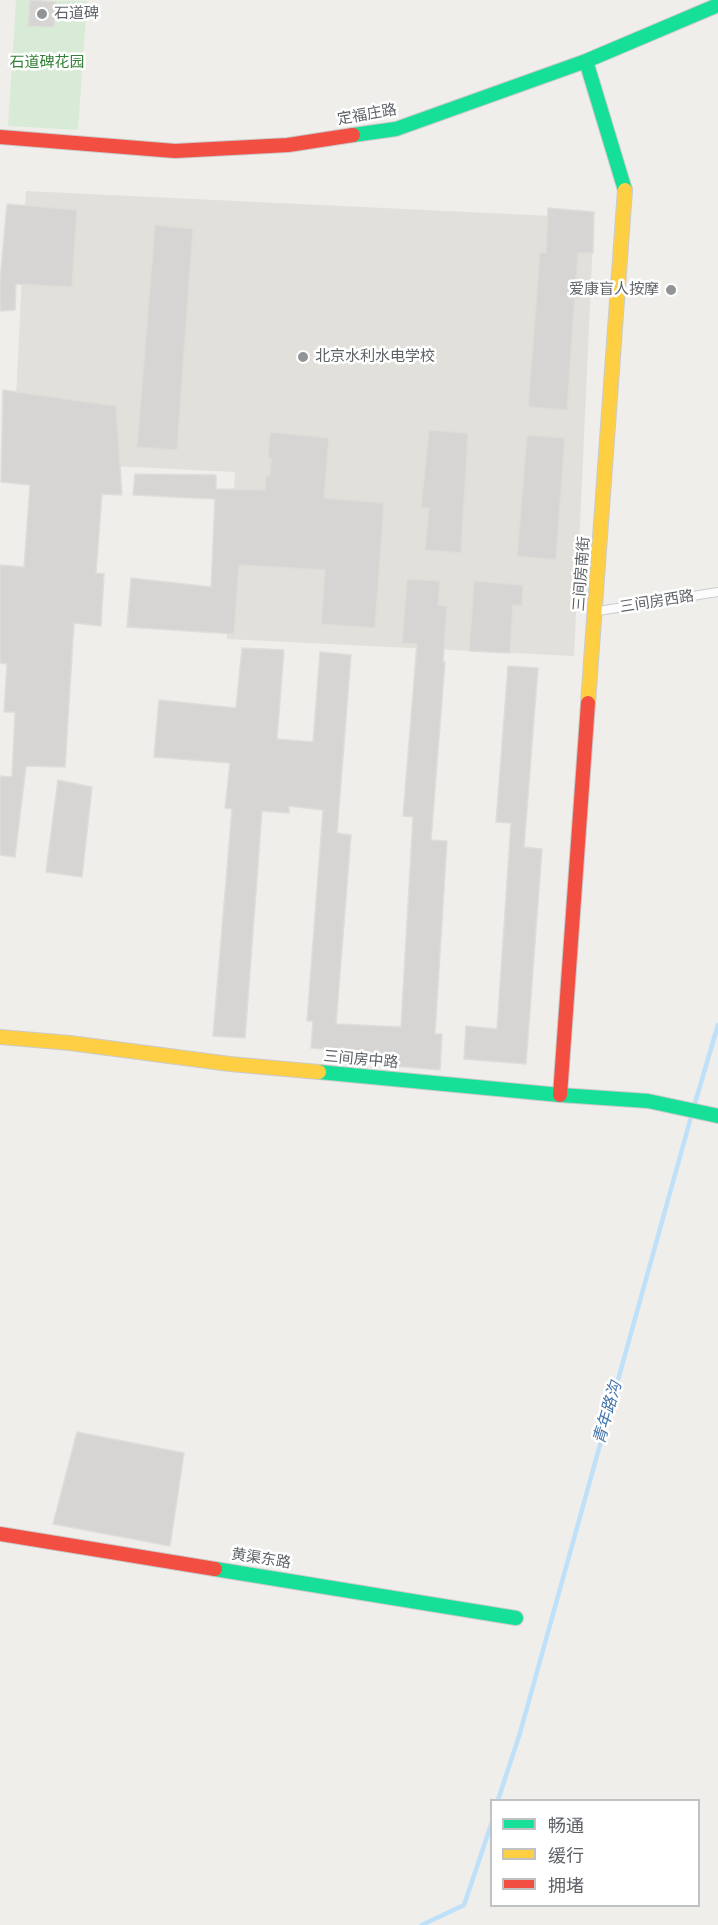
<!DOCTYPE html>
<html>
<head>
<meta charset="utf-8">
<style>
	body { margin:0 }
	#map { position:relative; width:718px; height:1925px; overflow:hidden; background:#efeeea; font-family:Arial,"Noto Sans SC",sans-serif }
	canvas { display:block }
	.legend { position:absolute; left:490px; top:1799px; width:210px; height:108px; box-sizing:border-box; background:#fff; border:2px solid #bfc1c3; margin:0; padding:8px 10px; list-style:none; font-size:18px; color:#5f6368 }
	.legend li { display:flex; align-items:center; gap:12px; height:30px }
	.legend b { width:30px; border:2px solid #bfc1c3 }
</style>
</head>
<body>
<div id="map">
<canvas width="718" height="1925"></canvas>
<ul class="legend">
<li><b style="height:8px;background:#16e098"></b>畅通</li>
<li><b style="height:8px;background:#ffcf43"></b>缓行</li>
<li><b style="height:8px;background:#f24e42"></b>拥堵</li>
</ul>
</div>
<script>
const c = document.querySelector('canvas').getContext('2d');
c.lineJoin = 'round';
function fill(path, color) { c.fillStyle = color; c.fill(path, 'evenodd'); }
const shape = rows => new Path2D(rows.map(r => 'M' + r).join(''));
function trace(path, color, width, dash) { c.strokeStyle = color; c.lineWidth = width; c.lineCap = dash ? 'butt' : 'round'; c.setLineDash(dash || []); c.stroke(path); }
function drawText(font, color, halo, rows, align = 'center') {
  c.font = font + ' Arial,"Noto Sans SC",sans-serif'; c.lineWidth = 5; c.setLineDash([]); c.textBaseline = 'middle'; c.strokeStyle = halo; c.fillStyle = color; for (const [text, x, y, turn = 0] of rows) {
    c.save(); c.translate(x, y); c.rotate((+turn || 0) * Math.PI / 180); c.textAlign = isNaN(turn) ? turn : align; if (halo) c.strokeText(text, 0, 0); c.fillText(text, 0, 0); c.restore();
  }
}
const education = shape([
	[26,191,594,218,574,656,227,639,235,472,13,461]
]);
const green = shape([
	[16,0,87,1,78,130,8,126]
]);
const stream = shape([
	[695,1103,718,1025],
	[498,1800,520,1733,691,1117],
	[422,1925,464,1905,492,1822]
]);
const building = shape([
	[30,0,56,2,54,27,28,26,30,0],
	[7,204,77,210,72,287,16,284,15,310,0,311,0,281,7,204],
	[548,208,594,212,593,253,578,253,567,410,528,407,540,252,546,253,548,208],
	[155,225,193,229,177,450,137,447,155,225],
	[3,390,116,406,122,495,102,494,96,573,104,574,101,626,74,623,65,767,26,766,15,857,0,855,0,776,12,777,15,712,4,712,7,664,0,663,0,565,24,567,30,485,1,482,3,390],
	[429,430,468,433,461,553,425,550,429,508,421,508,429,430],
	[270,432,329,438,324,498,384,503,375,628,321,624,325,570,239,565,234,634,127,627,131,578,211,587,215,499,133,495,135,474,216,475,216,489,265,490,266,476,270,476,271,458,268,458,270,432],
	[527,435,565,438,556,560,517,556,527,435],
	[407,579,440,581,438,605,447,606,443,662,445,662,431,840,447,841,435,1034,442,1034,440,1070,395,1066,397,1055,311,1048,313,1021,307,1021,323,810,289,806,289,813,262,811,245,1038,213,1036,232,809,225,808,230,763,154,757,159,700,236,708,242,648,284,650,277,739,313,742,320,652,351,655,337,833,351,835,336,1024,401,1027,413,817,403,816,417,644,402,643,407,579],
	[474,581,523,585,522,606,513,605,510,653,469,651,474,581],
	[508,666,538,668,524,847,542,849,526,1064,464,1059,466,1026,497,1029,511,823,496,822,508,666],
	[58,780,92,787,82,877,46,872,58,780],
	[77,1432,184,1453,170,1546,53,1524,77,1432]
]);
const lane = shape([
	[598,611,718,592]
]);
const fast = shape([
	[586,61,625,190],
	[353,135,396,129,586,61,718,5],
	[319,1072,560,1095,648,1101,718,1116],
	[215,1569,516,1618]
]);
const slow = shape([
	[588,703,625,190],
	[0,1037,70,1043,230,1064,319,1072]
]);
const jam = shape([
	[0,137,175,151,288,145,353,135],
	[560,1095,588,703],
	[0,1534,215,1569]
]);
const markers = [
	[42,14,6,"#919496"],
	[671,290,6,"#919496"],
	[303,357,6,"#919496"]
];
const poiNames = [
	["石道碑",54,14],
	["爱康盲人按摩",659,290,"right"],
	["北京水利水电学校",315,357]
];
const parkNames = [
	["石道碑花园",47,63]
];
const streetNames = [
	["定福庄路",367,115,-10],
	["三间房南街",582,574,-86],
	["三间房西路",657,602,-9],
	["三间房中路",361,1060,5],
	["黄渠东路",261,1559,9]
];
const waterNames = [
	["青年路沟",608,1413,-74]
];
fill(education, '#e2e0da');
fill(green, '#d8ebd6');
trace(stream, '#bfe0f9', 4.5);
fill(building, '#d6d5d3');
trace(building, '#deddd9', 1.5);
trace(lane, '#cbcccc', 10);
trace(fast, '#cacacb', 16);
trace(slow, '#cacacb', 16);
trace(jam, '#cacacb', 16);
trace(lane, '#fdfcfc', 8);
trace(fast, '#16e098', 14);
trace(slow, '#ffcf43', 14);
trace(jam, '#f24e42', 14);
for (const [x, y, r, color] of markers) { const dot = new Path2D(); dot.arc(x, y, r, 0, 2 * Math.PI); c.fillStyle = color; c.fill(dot); trace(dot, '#fff', 2); }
drawText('15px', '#5f6368', '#fff', poiNames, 'left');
drawText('15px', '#348238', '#fff', parkNames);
drawText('15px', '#5f6368', '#fff', streetNames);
drawText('italic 16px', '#4174aa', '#fff', waterNames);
</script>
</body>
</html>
